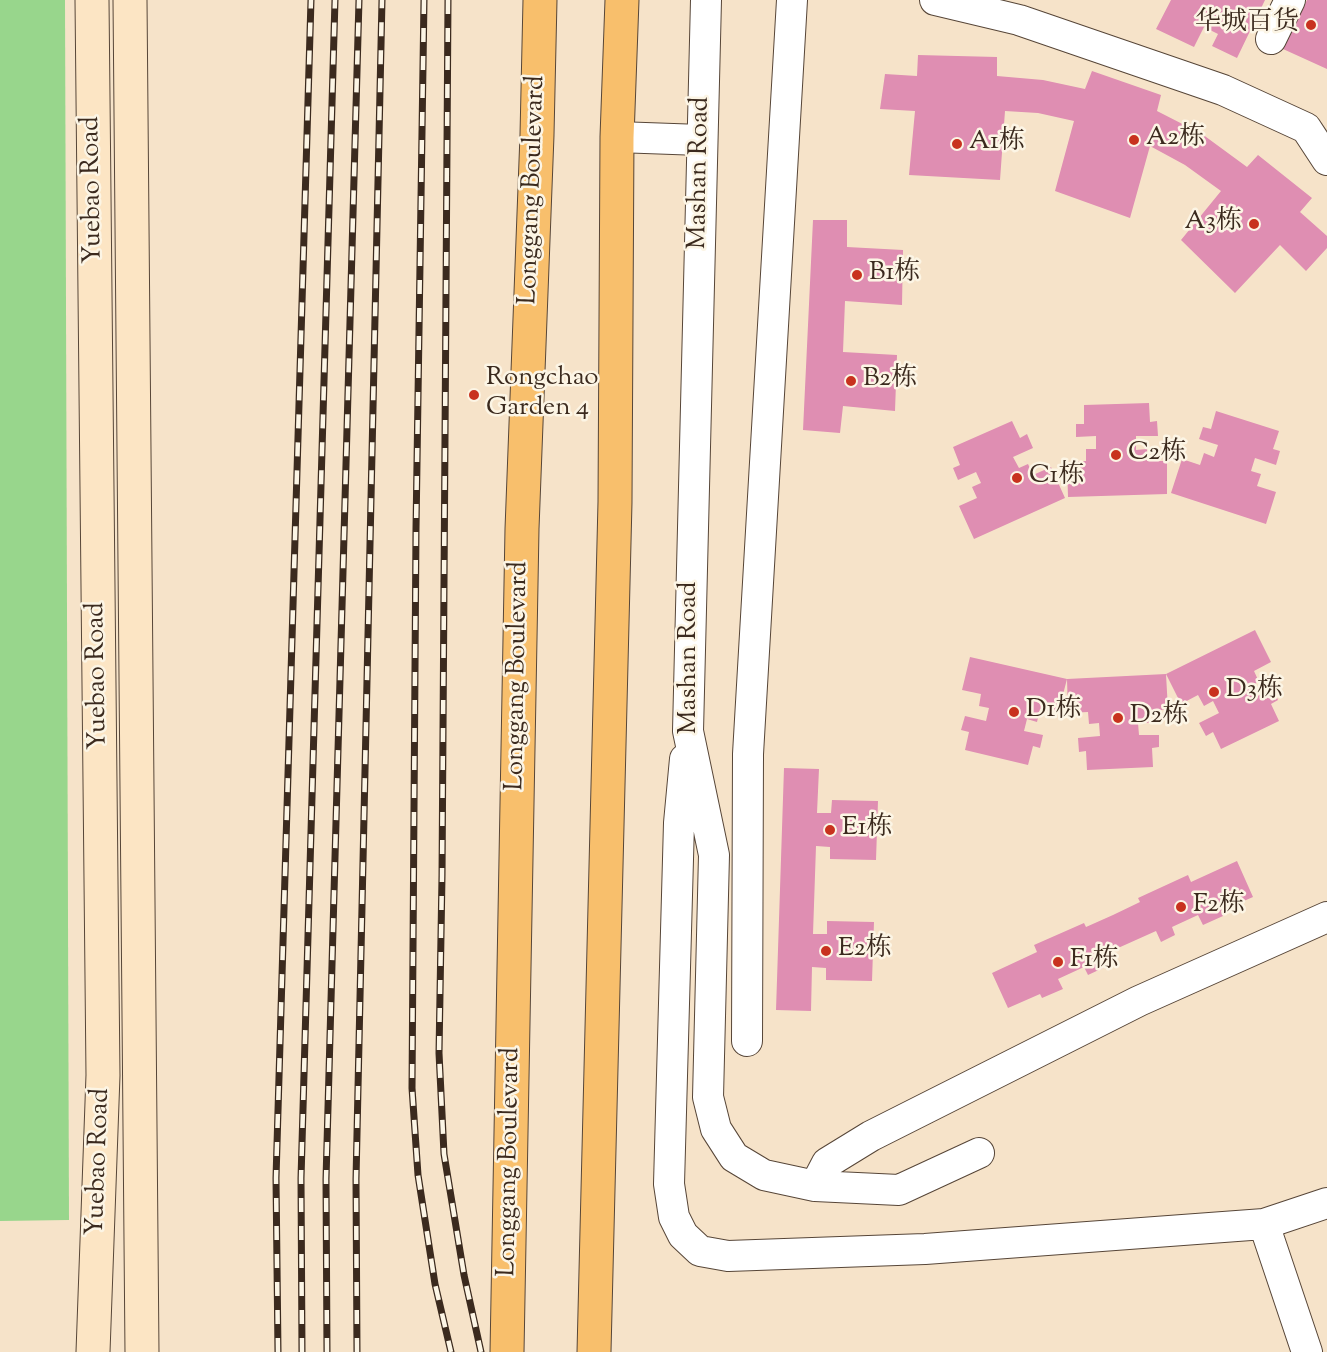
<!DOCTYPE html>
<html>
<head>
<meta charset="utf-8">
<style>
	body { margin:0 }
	canvas { display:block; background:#f6e3c9 }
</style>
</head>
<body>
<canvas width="1327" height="1352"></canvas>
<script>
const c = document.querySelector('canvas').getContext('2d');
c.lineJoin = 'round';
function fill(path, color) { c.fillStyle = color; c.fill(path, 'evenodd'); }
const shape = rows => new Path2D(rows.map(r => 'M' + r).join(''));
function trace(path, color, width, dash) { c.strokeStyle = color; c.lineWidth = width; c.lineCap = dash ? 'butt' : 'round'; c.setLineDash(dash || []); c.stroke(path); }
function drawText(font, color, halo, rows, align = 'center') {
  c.font = font + ' "Sorts Mill Goudy","Noto Serif SC",serif'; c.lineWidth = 5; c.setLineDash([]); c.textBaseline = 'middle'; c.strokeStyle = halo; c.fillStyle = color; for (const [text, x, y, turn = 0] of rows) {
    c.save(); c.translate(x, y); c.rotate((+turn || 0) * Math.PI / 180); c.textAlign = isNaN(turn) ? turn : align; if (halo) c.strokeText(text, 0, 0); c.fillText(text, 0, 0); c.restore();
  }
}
const green = shape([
	[0,0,65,0,69,1220,0,1221]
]);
const building = shape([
	[1171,0,1265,0,1237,58,1212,46,1218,34,1204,27,1194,47,1156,29],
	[1307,0,1327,0,1327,69,1283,49],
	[918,55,997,57,997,76,1043,80,1085,89,1092,71,1161,95,1157,111,1202,134,1247,167,1258,155,1312,198,1300,212,1327,236,1327,248,1306,271,1280,245,1235,293,1181,240,1221,191,1185,165,1150,146,1130,218,1055,191,1074,121,1038,113,1005,111,1000,180,909,175,915,111,880,109,885,74,917,76],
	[813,220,847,220,847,247,903,250,902,305,845,301,843,352,897,355,895,411,843,406,840,433,803,430],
	[1149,403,1150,422,1157,421,1158,436,1136,436,1136,450,1147,449,1147,461,1167,461,1167,494,1068,497,1067,462,1086,461,1086,449,1096,449,1096,436,1076,437,1076,424,1084,424,1084,405],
	[1216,411,1279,431,1273,449,1280,451,1276,465,1255,458,1251,471,1261,474,1257,486,1276,492,1266,524,1171,493,1182,459,1200,465,1204,453,1214,457,1218,445,1199,439,1203,427,1211,429],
	[1012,421,1020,438,1027,434,1033,448,1013,457,1019,468,1028,464,1033,475,1051,467,1065,498,974,539,959,506,977,498,972,487,981,483,976,472,958,480,953,468,960,465,953,447],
	[1255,630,1271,662,1254,671,1259,682,1250,686,1255,697,1273,689,1278,700,1271,704,1279,721,1221,749,1213,732,1206,736,1199,723,1219,713,1213,701,1204,706,1198,695,1181,704,1166,674],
	[970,657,1067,679,1166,674,1168,710,1148,710,1149,723,1138,723,1139,735,1159,735,1159,747,1152,748,1153,767,1087,770,1086,751,1079,752,1078,738,1100,736,1099,723,1089,724,1088,712,1068,713,1067,679,1058,714,1040,709,1037,722,1027,719,1024,731,1043,735,1040,748,1033,746,1028,765,965,750,969,732,961,730,965,716,986,721,989,708,979,706,981,694,962,690],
	[784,768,819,769,817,813,831,813,832,800,878,801,876,860,830,859,830,847,816,846,813,934,827,934,827,921,874,922,872,981,826,980,826,968,812,967,811,1011,776,1010],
	[1237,861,1253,897,1221,911,1223,916,1203,925,1198,915,1172,927,1175,935,1161,942,1156,931,1098,957,1103,968,1088,975,1084,967,1058,979,1063,989,1042,998,1040,994,1008,1008,992,973,1037,952,1034,945,1084,923,1086,927,1113,915,1140,902,1138,898,1188,875,1191,882]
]);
const street = shape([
	[706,0,688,731,714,855,708,1097,716,1129,734,1157,764,1175,815,1186,899,1190,979,1153],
	[935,0,1019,20,1223,90,1306,128,1327,160],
	[1271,39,1290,0],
	[617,137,701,140],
	[685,759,679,823,669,1184,674,1217,683,1235,700,1251,728,1256,925,1249,1264,1224,1327,1203],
	[747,1041,748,754,792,0],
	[815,1186,827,1163,871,1136,1139,1001,1327,917],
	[1264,1224,1307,1352]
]);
const secondary = shape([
	[92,0,103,1075,93,1352],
	[130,0,142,1352]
]);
const highway = shape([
	[507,1352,522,529,537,135,540,0],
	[594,1352,615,502,617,137,622,0]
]);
const rail = shape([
	[424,0,416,529,412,1088,418,1175,435,1284,451,1352],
	[448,0,442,876,439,1053,444,1154,464,1275,481,1352],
	[278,1352,276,1178,311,0],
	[302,1352,301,1178,335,0],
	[327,1352,326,1179,359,0],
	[357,1352,356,1179,382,0]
]);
const markers = [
	[1311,25,6,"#c8321e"],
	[1134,140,6,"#c8321e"],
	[957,144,6,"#c8321e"],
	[1254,224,6,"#c8321e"],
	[857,275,6,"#c8321e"],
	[851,381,6,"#c8321e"],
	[474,395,6,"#c8321e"],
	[1116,455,6,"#c8321e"],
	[1017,478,6,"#c8321e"],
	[1214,692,6,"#c8321e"],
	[1014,712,6,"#c8321e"],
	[1118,718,6,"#c8321e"],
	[830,830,6,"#c8321e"],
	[1181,907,6,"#c8321e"],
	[826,951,6,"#c8321e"],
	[1058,962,6,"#c8321e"]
];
const poiNames = [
	["华城百货",1299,25,"right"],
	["A2栋",1146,140],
	["A1栋",969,144],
	["A3栋",1242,224,"right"],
	["B1栋",869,275],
	["Rongchao",486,380],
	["Garden 4",486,410],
	["B2栋",863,381],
	["C2栋",1128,455],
	["C1栋",1029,478],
	["D3栋",1226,692],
	["D1栋",1026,712],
	["D2栋",1130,718],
	["E1栋",842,830],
	["F2栋",1193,907],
	["E2栋",838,951],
	["F1栋",1070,962]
];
const streetNames = [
	["Mashan Road",701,173,-89],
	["Yuebao Road",94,190,-91],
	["Longgang Boulevard",534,190,-88],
	["Mashan Road",691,658,-90],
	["Yuebao Road",99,676,-91],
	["Longgang Boulevard",519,676,-89],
	["Yuebao Road",100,1162,-88],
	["Longgang Boulevard",511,1162,-89]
];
fill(green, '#98d68c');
fill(building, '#df8eb2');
trace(street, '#574638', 32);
trace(secondary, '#574638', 35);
trace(highway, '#574638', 35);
trace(street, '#fff', 30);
trace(secondary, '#fce5c4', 33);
trace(highway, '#f8bf6c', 33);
trace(rail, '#3b2a1e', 7);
trace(rail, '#fcf5e5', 4.5, [14]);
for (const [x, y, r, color] of markers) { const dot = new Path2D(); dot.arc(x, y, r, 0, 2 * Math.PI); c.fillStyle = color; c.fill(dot); trace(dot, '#fcf5e5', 2); }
drawText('26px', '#3b2a1e', '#fcf5e5', poiNames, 'left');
drawText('26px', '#3b2a1e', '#fcf5e5', streetNames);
</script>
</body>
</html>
